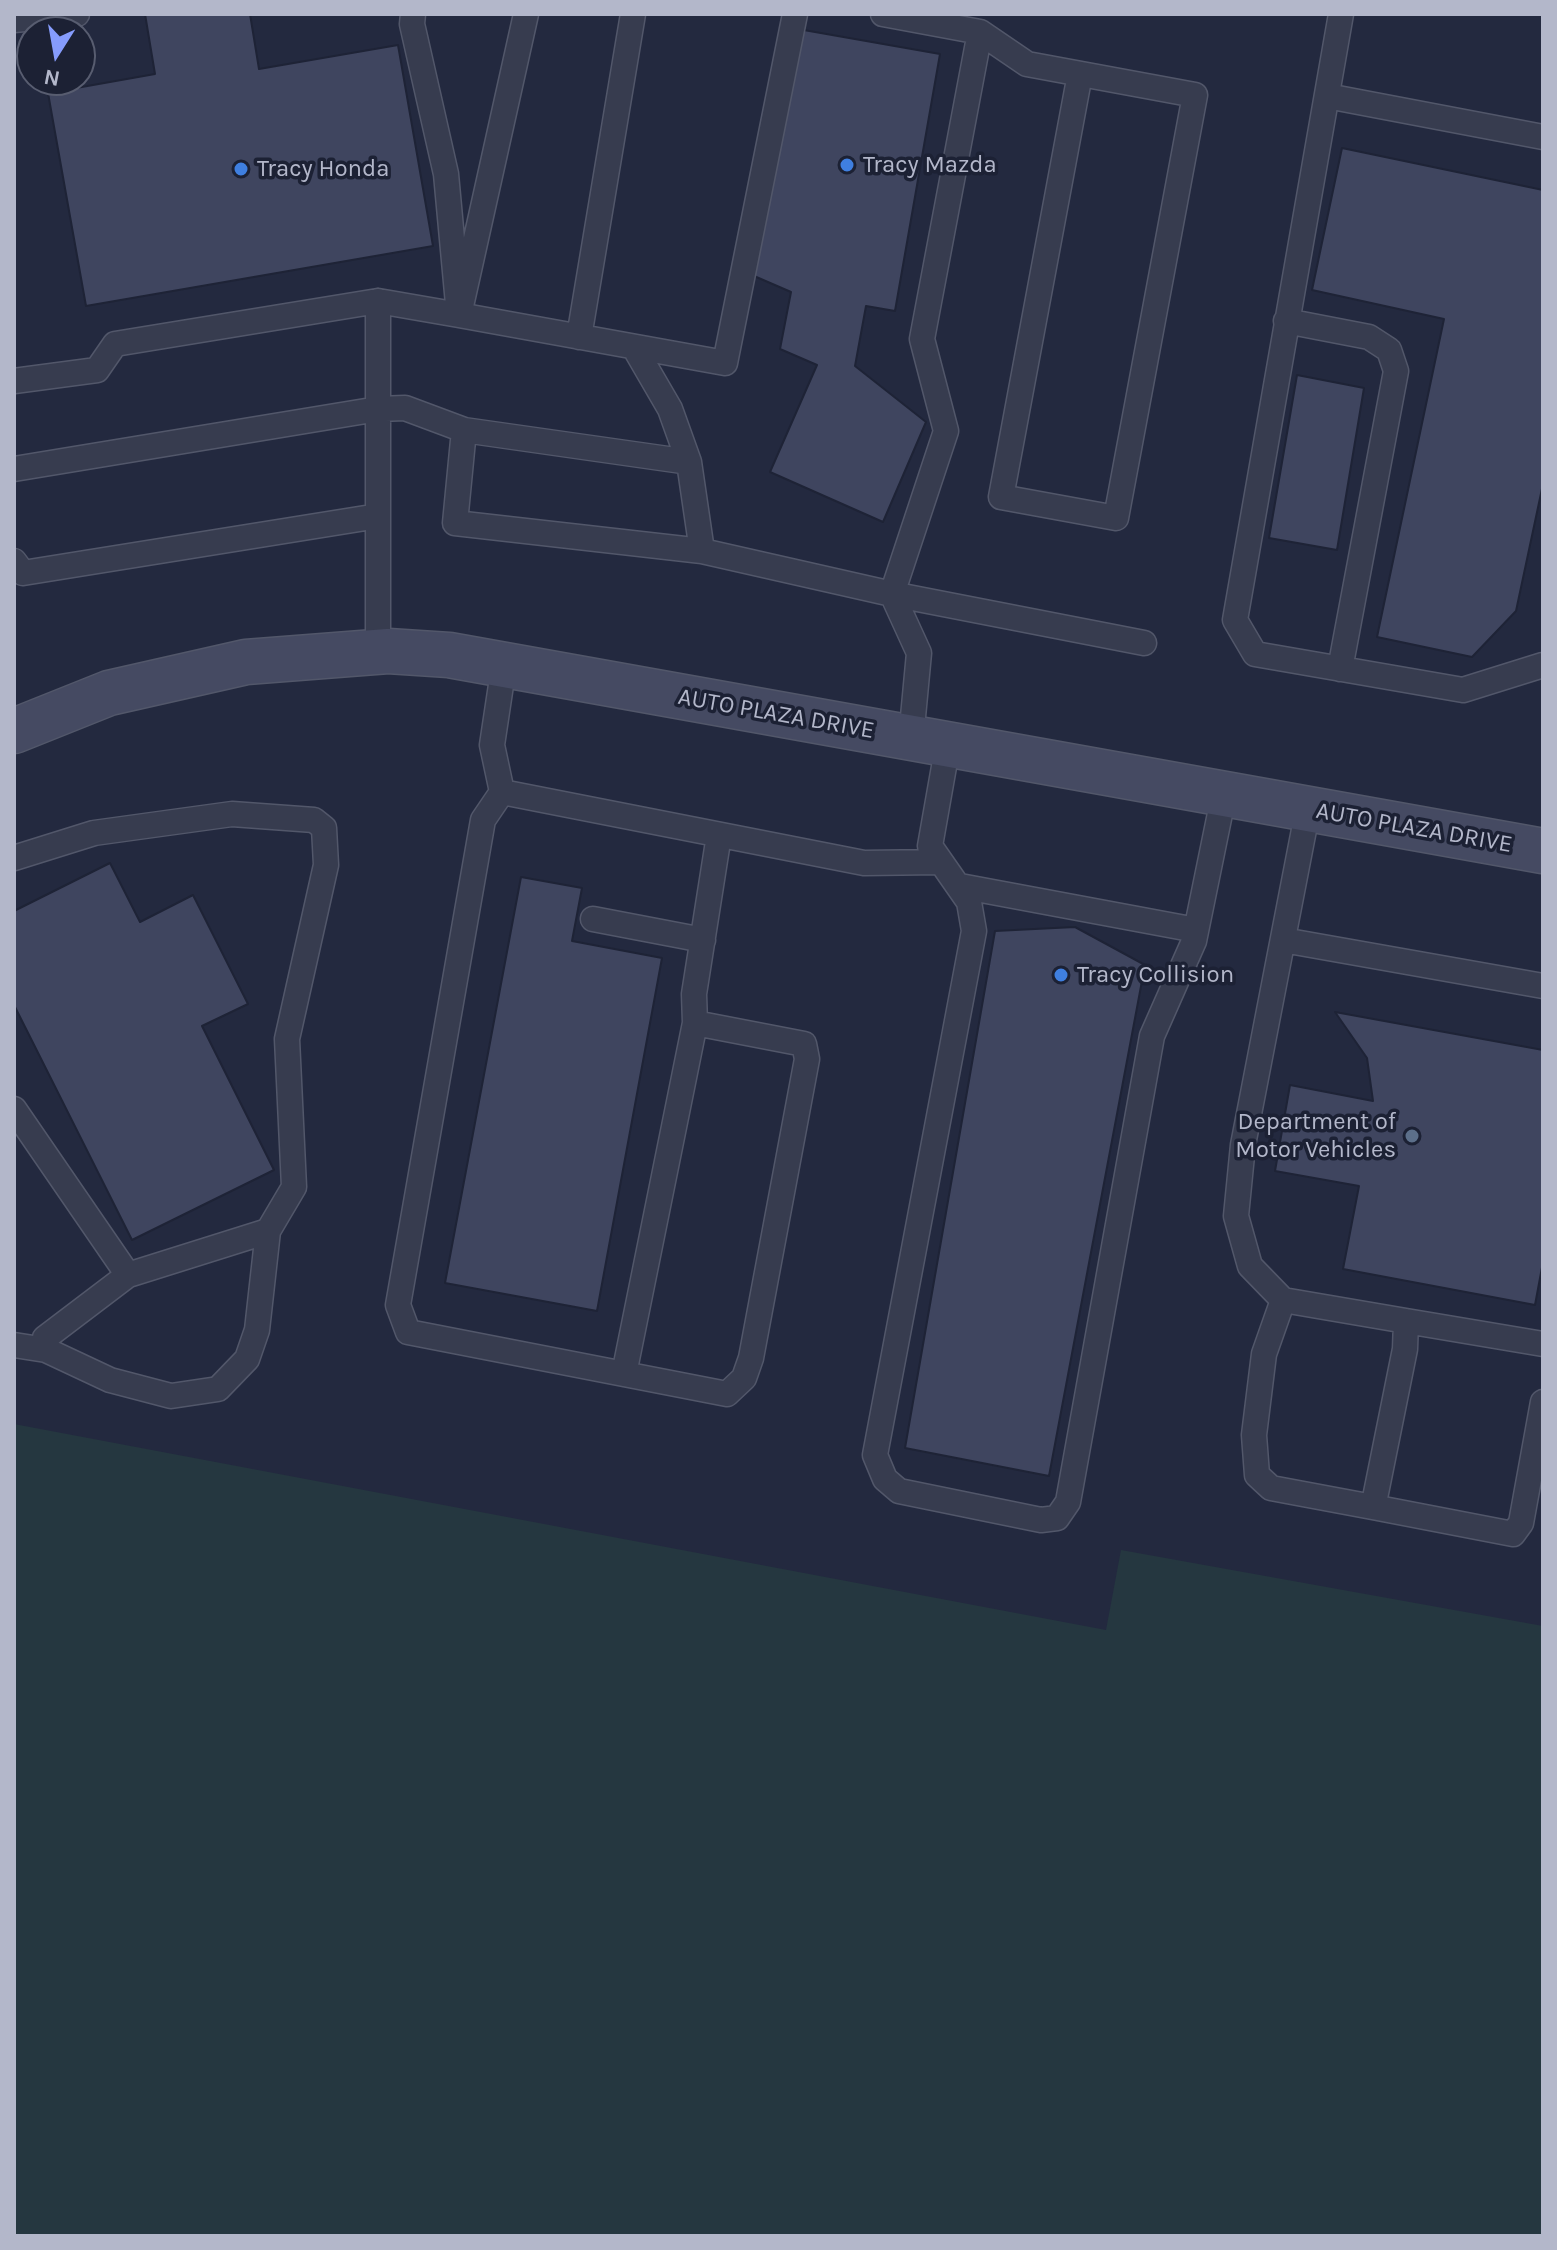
<!DOCTYPE html>
<html>
<head>
<meta charset="utf-8">
<style>
	body { margin:0 }
	#map { position:relative; width:1557px; height:2250px; overflow:hidden; background:#23293f; font-family:Karla,sans-serif }
	canvas { display:block }
	.frame { position:absolute; inset:0; border:16px solid #b3b7ca; pointer-events:none }
	.north { position:absolute; left:16px; top:16px; width:80px; height:80px; box-sizing:border-box; background:#1c2134; border:2px solid #585d70; border-radius:50%; rotate:191deg; font-size:22px; font-weight:700; line-height:32px; text-align:center; color:#b3b7ca }
	.north::after { content:''; display:block; margin:auto; width:28px; height:36px; background:#869cfc; clip-path:polygon(50% 0,100% 100%,50% 72%,0 100%) }
</style>
</head>
<body>
<div id="map">
<canvas width="1557" height="2250"></canvas>
<div class="frame"></div>
<div class="north">N</div>
</div>
<script>
const c = document.querySelector('canvas').getContext('2d');
c.lineJoin = 'round';
function fill(path, color) { c.fillStyle = color; c.fill(path, 'evenodd'); }
const shape = rows => new Path2D(rows.map(r => 'M' + r).join(''));
function trace(path, color, width, dash) { c.strokeStyle = color; c.lineWidth = width; c.lineCap = dash ? 'butt' : 'round'; c.setLineDash(dash || []); c.stroke(path); }
function drawText(font, color, halo, rows, align = 'center') {
  c.font = font + ' Karla,sans-serif'; c.lineWidth = 7; c.setLineDash([]); c.textBaseline = 'middle'; c.strokeStyle = halo; c.fillStyle = color; for (const [text, x, y, turn = 0] of rows) {
    c.save(); c.translate(x, y); c.rotate((+turn || 0) * Math.PI / 180); c.textAlign = isNaN(turn) ? turn : align; if (halo) c.strokeText(text, 0, 0); c.fillText(text, 0, 0); c.restore();
  }
}
const green = shape([
	[14,1424,1106,1630,1121,1550,1543,1626,1543,2236,14,2236]
]);
const building = shape([
	[145,14,250,14,259,69,398,45,433,246,86,306,48,93,155,74,145,14],
	[798,29,940,54,895,311,866,306,855,366,926,422,883,522,770,472,817,365,780,349,791,292,754,276,798,29],
	[1342,148,1543,190,1543,484,1516,611,1472,657,1377,637,1444,319,1312,290,1342,148],
	[1297,375,1364,388,1337,550,1269,538,1297,375],
	[110,863,140,922,193,895,248,1004,202,1026,274,1170,132,1240,14,1005,14,911,110,863],
	[521,877,582,888,572,941,662,958,597,1311,445,1283,521,877],
	[1075,927,1145,965,1049,1476,905,1448,995,931,1075,927],
	[1335,1012,1543,1050,1543,1262,1535,1305,1343,1269,1359,1186,1275,1171,1290,1085,1373,1101,1367,1058,1335,1012]
]);
const lane = shape([
	[413,14,412,24,446,174,459,315,725,363,795,14],
	[883,14,980,32,922,339,946,431,892,594,919,653,911,738],
	[1341,14,1235,620,1255,654,1463,690,1543,665],
	[14,20,77,14],
	[980,32,1027,64,1195,95,1116,518,1001,497,1080,74],
	[1327,96,1543,137],
	[378,301,459,315,526,14],
	[1286,321,1369,337,1389,350,1396,371,1340,669],
	[579,337,633,14],
	[634,347,670,409,689,462],
	[14,381,97,370,115,344,378,301,378,652],
	[14,469,378,409,405,408,464,430],
	[702,551,689,462,464,430,455,523,702,551,892,594,1144,643],
	[14,561,23,573,378,516],
	[504,665,492,745,502,792,864,863,939,862],
	[948,744,930,846,969,902,974,931,875,1455,885,1479,899,1491,1041,1520,1057,1518,1068,1502,1152,1036,1194,941,1224,794],
	[502,792,483,820,398,1305,408,1332,727,1394,744,1378,751,1358,807,1059,804,1044,695,1023,694,994,719,835],
	[1308,809,1243,1145,1236,1216,1250,1266,1283,1300,1406,1321,1405,1349,1375,1498,1378,1508,1513,1534,1521,1523,1543,1402],
	[14,858,94,833,232,814,314,820,324,828,326,865,287,1039,294,1187,268,1231,257,1330,247,1359,218,1389,171,1396,110,1380,46,1350,45,1338,128,1275,14,1109],
	[960,886,1196,930],
	[593,919,703,940],
	[1283,940,1543,986],
	[128,1275,268,1231],
	[1283,1300,1264,1354,1254,1435,1257,1475,1271,1488,1378,1508],
	[1406,1321,1543,1344],
	[14,1345,46,1350],
	[624,1374,695,1023]
]);
const secondary = shape([
	[14,731,109,693,246,662,388,651,449,655,1543,851]
]);
const markers = [
	[847,165,8,"#3f7fe0"],
	[241,169,8,"#3f7fe0"],
	[1061,975,8,"#3f7fe0"],
	[1412,1136,8,"#5c6f8a"]
];
const poiNames = [
	["Tracy Mazda",863,165],
	["Tracy Honda",257,169],
	["Tracy Collision",1077,975],
	["Department of",1396,1122,"right"],
	["Motor Vehicles",1396,1150,"right"]
];
const streetNames = [
	["AUTO PLAZA DRIVE",776,714,10],
	["AUTO PLAZA DRIVE",1414,828,10]
];
fill(green, '#253740');
fill(building, '#3f455f');
trace(building, '#1e2336', 2);
trace(lane, '#52576a', 27);
trace(secondary, '#52576a', 47);
trace(lane, '#373c4f', 24);
trace(secondary, '#454a62', 44);
for (const [x, y, r, color] of markers) { const dot = new Path2D(); dot.arc(x, y, r, 0, 2 * Math.PI); c.fillStyle = color; c.fill(dot); trace(dot, '#1c2134', 3); }
drawText('24px', '#b3b7ca', '#1c2134', poiNames, 'left');
drawText('24px', '#b3b7ca', '#1c2134', streetNames);
</script>
</body>
</html>
